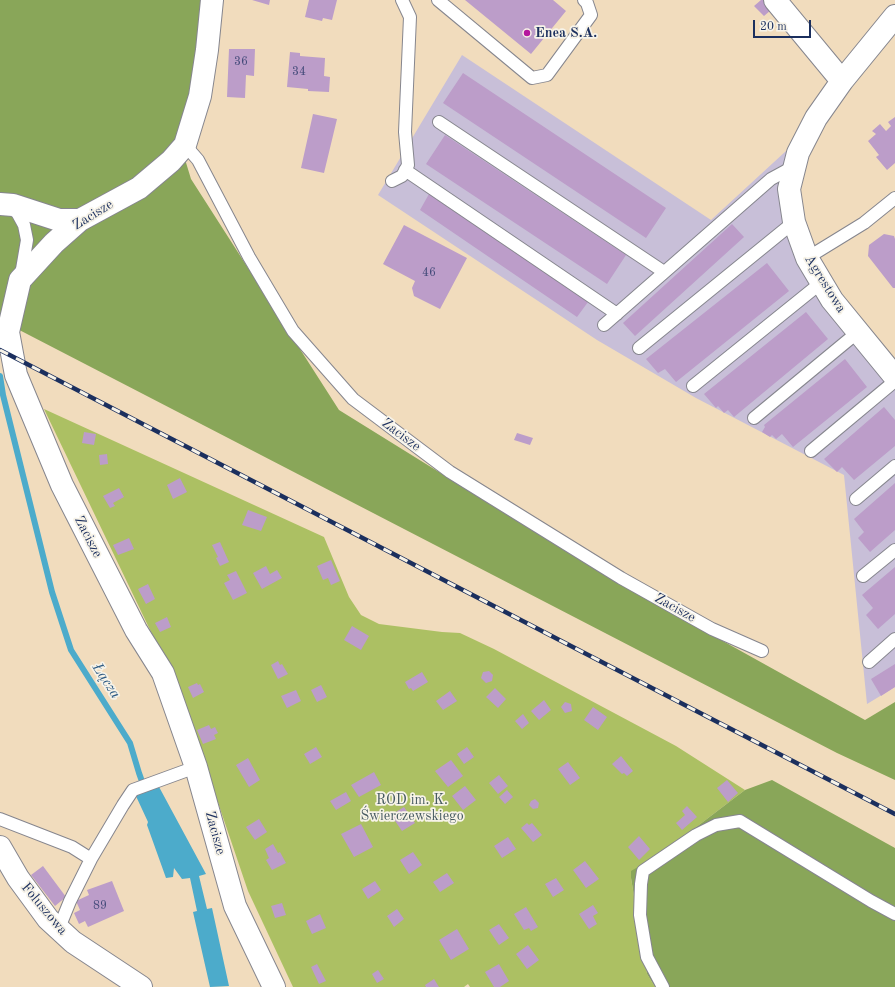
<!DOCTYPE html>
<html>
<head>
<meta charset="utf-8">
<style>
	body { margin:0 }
	#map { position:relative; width:895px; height:987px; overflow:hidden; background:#f1dcbd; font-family:"Old Standard TT",serif }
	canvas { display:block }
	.scale { position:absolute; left:753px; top:20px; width:58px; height:18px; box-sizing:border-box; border:2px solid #1b2f5e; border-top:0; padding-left:5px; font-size:12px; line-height:14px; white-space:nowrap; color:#1b2f5e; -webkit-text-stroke:3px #f7f3e8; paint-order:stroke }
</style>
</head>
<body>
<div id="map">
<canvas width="895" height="987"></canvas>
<div class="scale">20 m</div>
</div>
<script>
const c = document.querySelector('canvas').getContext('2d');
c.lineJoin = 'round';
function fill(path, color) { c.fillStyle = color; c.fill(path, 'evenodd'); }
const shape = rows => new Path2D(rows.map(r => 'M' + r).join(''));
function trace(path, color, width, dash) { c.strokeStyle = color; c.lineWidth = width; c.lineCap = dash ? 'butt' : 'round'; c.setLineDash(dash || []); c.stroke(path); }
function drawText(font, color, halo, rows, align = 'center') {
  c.font = font + ' "Old Standard TT",serif'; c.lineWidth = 3.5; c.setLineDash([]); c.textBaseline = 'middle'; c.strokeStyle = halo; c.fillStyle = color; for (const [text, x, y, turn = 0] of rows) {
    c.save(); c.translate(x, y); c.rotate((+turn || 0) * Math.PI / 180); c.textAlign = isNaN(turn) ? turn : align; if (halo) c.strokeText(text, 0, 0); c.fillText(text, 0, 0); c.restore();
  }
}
const industrial = shape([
	[462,55,711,220,786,151,797,152,796,238,895,378,895,687,867,704,844,475,696,398,597,340,378,195]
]);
const green = shape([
	[44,409,324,537,349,597,361,615,379,624,442,632,460,633,494,649,676,746,745,790,662,853,631,878,647,974,655,987,470,987,468,984,464,987,293,987,248,891,172,667,168,660,164,658,152,634]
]);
const forest = shape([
	[0,0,206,0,206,14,180,143,191,179,339,410,613,580,865,720,895,702,895,780,837,753,0,320],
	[772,780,895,848,895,987,655,987,647,974,631,878,631,871,662,853,745,790]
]);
const water = shape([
	[158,785,206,874,199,876,207,909,212,908,229,986,210,987,193,912,197,911,190,878,182,879,174,868,173,877,166,878,147,825,148,822,135,794]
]);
const stream = shape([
	[0,376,3,395,52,592,71,650,130,743,139,773,144,787]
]);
const building = shape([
	[252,0,270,0,269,5],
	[309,0,337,0,332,20,323,18,322,21,305,17],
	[465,0,553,0,566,11,531,54],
	[761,0,763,0,771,10,764,16,754,6],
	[229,49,255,49,254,76,246,75,245,98,227,97],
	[290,52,300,53,300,56,325,58,324,76,330,77,329,92,308,91,308,89,287,87],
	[463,73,666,208,646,238,443,103],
	[313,114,337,119,324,173,301,168],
	[895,117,895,163,887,170,876,157,879,155,868,141,876,134,872,131,880,124,886,131,891,126,888,122],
	[445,135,626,255,607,284,426,164],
	[429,194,588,302,577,317,420,210],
	[732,224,744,237,635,336,623,323],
	[404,225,467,258,440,309,414,296,412,288,415,281,383,264],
	[884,234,894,236,895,239,895,288,893,288,868,256,869,245],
	[767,263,789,291,676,382,665,369,658,373,646,359],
	[806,312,828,339,734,417,728,410,724,413,718,406,716,408,704,394],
	[845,359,867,387,793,447,782,434,776,439,772,435,770,437,762,432,765,427,764,425],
	[884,407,895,420,895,446,854,480,842,467,837,472,824,459],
	[84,432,96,434,94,445,82,443],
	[517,433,533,438,530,445,514,440],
	[107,454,108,464,100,465,99,455],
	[180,478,187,492,173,499,167,485],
	[895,483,895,530,870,552,858,538,864,532,854,519],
	[119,488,124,497,113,503,115,506,110,508,103,496],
	[248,510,267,517,261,531,242,525],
	[129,538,134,549,118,555,113,545],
	[220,542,229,562,220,566,216,558,218,557,212,545],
	[331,560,340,581,331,585,328,578,323,580,317,566],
	[266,566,270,574,277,570,282,578,262,589,253,573],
	[895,567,895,614,878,629,866,615,873,608,862,595],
	[236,571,247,593,233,600,224,583,230,580,227,575],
	[148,584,155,599,146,604,138,589],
	[167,617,171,627,160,632,155,623],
	[352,626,369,636,361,650,344,640],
	[278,661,280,665,282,664,288,674,278,679,271,665],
	[895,664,895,687,881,696,871,679],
	[489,671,493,675,492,681,486,683,481,678,483,672],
	[422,672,428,682,413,691,411,688,409,689,405,682],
	[197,683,198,685,200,684,204,692,193,698,188,687],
	[321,685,327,697,317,702,311,690],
	[495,688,506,699,498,708,486,697],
	[296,690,301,701,287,708,281,696],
	[450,691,457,701,443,710,436,701],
	[544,700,551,710,539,720,531,711],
	[565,702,571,704,572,711,565,713,561,707],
	[593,707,607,717,598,730,584,720],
	[523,714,529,723,522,729,515,721],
	[209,725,211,729,215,727,218,733,214,735,216,739,203,744,197,730],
	[316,747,322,757,310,764,304,754],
	[467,747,474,757,464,764,457,754],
	[621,756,633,771,627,776,624,773,622,774,612,764],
	[248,758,260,780,249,787,236,765],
	[451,760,463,776,448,787,435,771],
	[568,762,580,778,570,785,558,769],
	[374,772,381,785,359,797,351,785],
	[499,775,508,786,498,794,489,783],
	[727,780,738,793,728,802,717,788],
	[465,786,476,800,463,810,452,796],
	[507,790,513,797,505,804,499,797],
	[346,792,351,801,336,810,330,801],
	[535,799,539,803,538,808,533,809,529,805,531,801],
	[687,806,697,817,682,830,676,823,685,815,682,811],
	[404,807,415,823,402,831,391,815],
	[259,819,267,832,255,840,246,827],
	[527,823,529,825,532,823,542,835,533,842,521,828],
	[361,824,373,847,354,857,341,834],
	[639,836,650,849,639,860,628,847],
	[508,837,516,849,502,858,494,846],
	[273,844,278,853,280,852,286,863,272,870,266,860,269,858,265,849],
	[413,852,422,865,409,874,400,860],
	[585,861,599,879,586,888,573,870],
	[43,866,66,897,55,906,31,875],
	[447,873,454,883,440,892,433,882],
	[556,878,564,890,553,897,545,884],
	[112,881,124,911,88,927,85,921,79,924,74,913,80,910,76,901,89,895,87,890],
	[375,881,381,890,368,899,362,889],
	[282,903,286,915,275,918,271,906],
	[593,905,598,913,593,916,597,924,589,929,579,914],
	[526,907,538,927,531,931,529,928,524,930,514,914],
	[397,909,404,919,394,927,387,916],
	[320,914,326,928,312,934,306,921],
	[499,924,509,938,499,945,489,930],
	[457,929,469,949,451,960,439,940],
	[528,945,539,960,527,969,516,954],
	[317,964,326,981,319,984,311,967],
	[499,964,509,981,500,987,494,987,485,972],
	[378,970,384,979,377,983,372,974],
	[434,979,439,987,426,987,425,985]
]);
const lane = shape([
	[438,0,532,78,547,75,591,15,587,3,584,0],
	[439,122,664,272],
	[185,145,198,160,249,257,293,331,353,399,450,472,621,578,712,629,762,651],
	[405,170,617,314],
	[392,181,402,176,408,165,405,132,410,17,402,0],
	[13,205,24,225,27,240,21,275],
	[807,258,864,223,895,198],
	[604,325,771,179,795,166],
	[639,348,794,222],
	[693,386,822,282],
	[754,418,858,332],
	[811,451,895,381],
	[856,499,895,466],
	[863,576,895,550],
	[869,662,895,639],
	[0,819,72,847,91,859],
	[59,928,70,901,91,859,123,805,133,790,196,767],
	[663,987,647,957,640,915,641,884,643,871,696,835,716,825,740,821,871,901,895,914]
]);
const street = shape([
	[212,0,207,50,200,96,185,145,171,161,139,188,80,220,54,243,20,280,8,332,16,375,62,485,136,630,163,673,196,767,235,906,274,987],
	[775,0,842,81],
	[895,16,842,81,816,118,798,153,789,189,794,222,807,258,832,300,895,377],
	[0,204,13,205,59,220,80,220],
	[0,847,18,878,48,919,73,942,141,987]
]);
const rail = shape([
	[0,350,895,814]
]);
const markers = [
	[527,33,4,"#b5179e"]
];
const numberNames = [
	["36",241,62],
	["34",299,72],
	["46",429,273],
	["89",100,906]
];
const poiNames = [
	["Enea S.A.",535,33]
];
const streetNames = [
	["Zacisze",93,215,-32],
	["Agrestowa",825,284,58],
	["Zacisze",401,435,37],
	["Zacisze",88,537,63],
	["Zacisze",675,608,29],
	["Zacisze",215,833,75],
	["Foluszowa",44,909,50]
];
const parkNames = [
	["ROD im. K.",412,800],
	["Świerczewskiego",412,816]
];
const waterNames = [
	["Łącza",106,681,57]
];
fill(industrial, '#c8bfd8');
fill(green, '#acc063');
fill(forest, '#89a659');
fill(water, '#4cabcb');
trace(stream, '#4cabcb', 6);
fill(building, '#bc9dc9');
trace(lane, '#86868e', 14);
trace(street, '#86868e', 24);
trace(lane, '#fff', 12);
trace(street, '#fff', 22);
trace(rail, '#1b2f5e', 4.5);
trace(rail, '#f7f3e8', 3, [9]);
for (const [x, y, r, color] of markers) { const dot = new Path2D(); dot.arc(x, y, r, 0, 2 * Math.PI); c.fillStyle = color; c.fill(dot); trace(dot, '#f7f3e8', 1.5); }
drawText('12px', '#434a79', null, numberNames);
drawText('bold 14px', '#1b2f5e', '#f7f3e8', poiNames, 'left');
drawText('14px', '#1b2f5e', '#f7f3e8', streetNames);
drawText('14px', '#465a60', '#f7f3e8', parkNames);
drawText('italic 15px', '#2c5a84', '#f7f3e8', waterNames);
</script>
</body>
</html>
